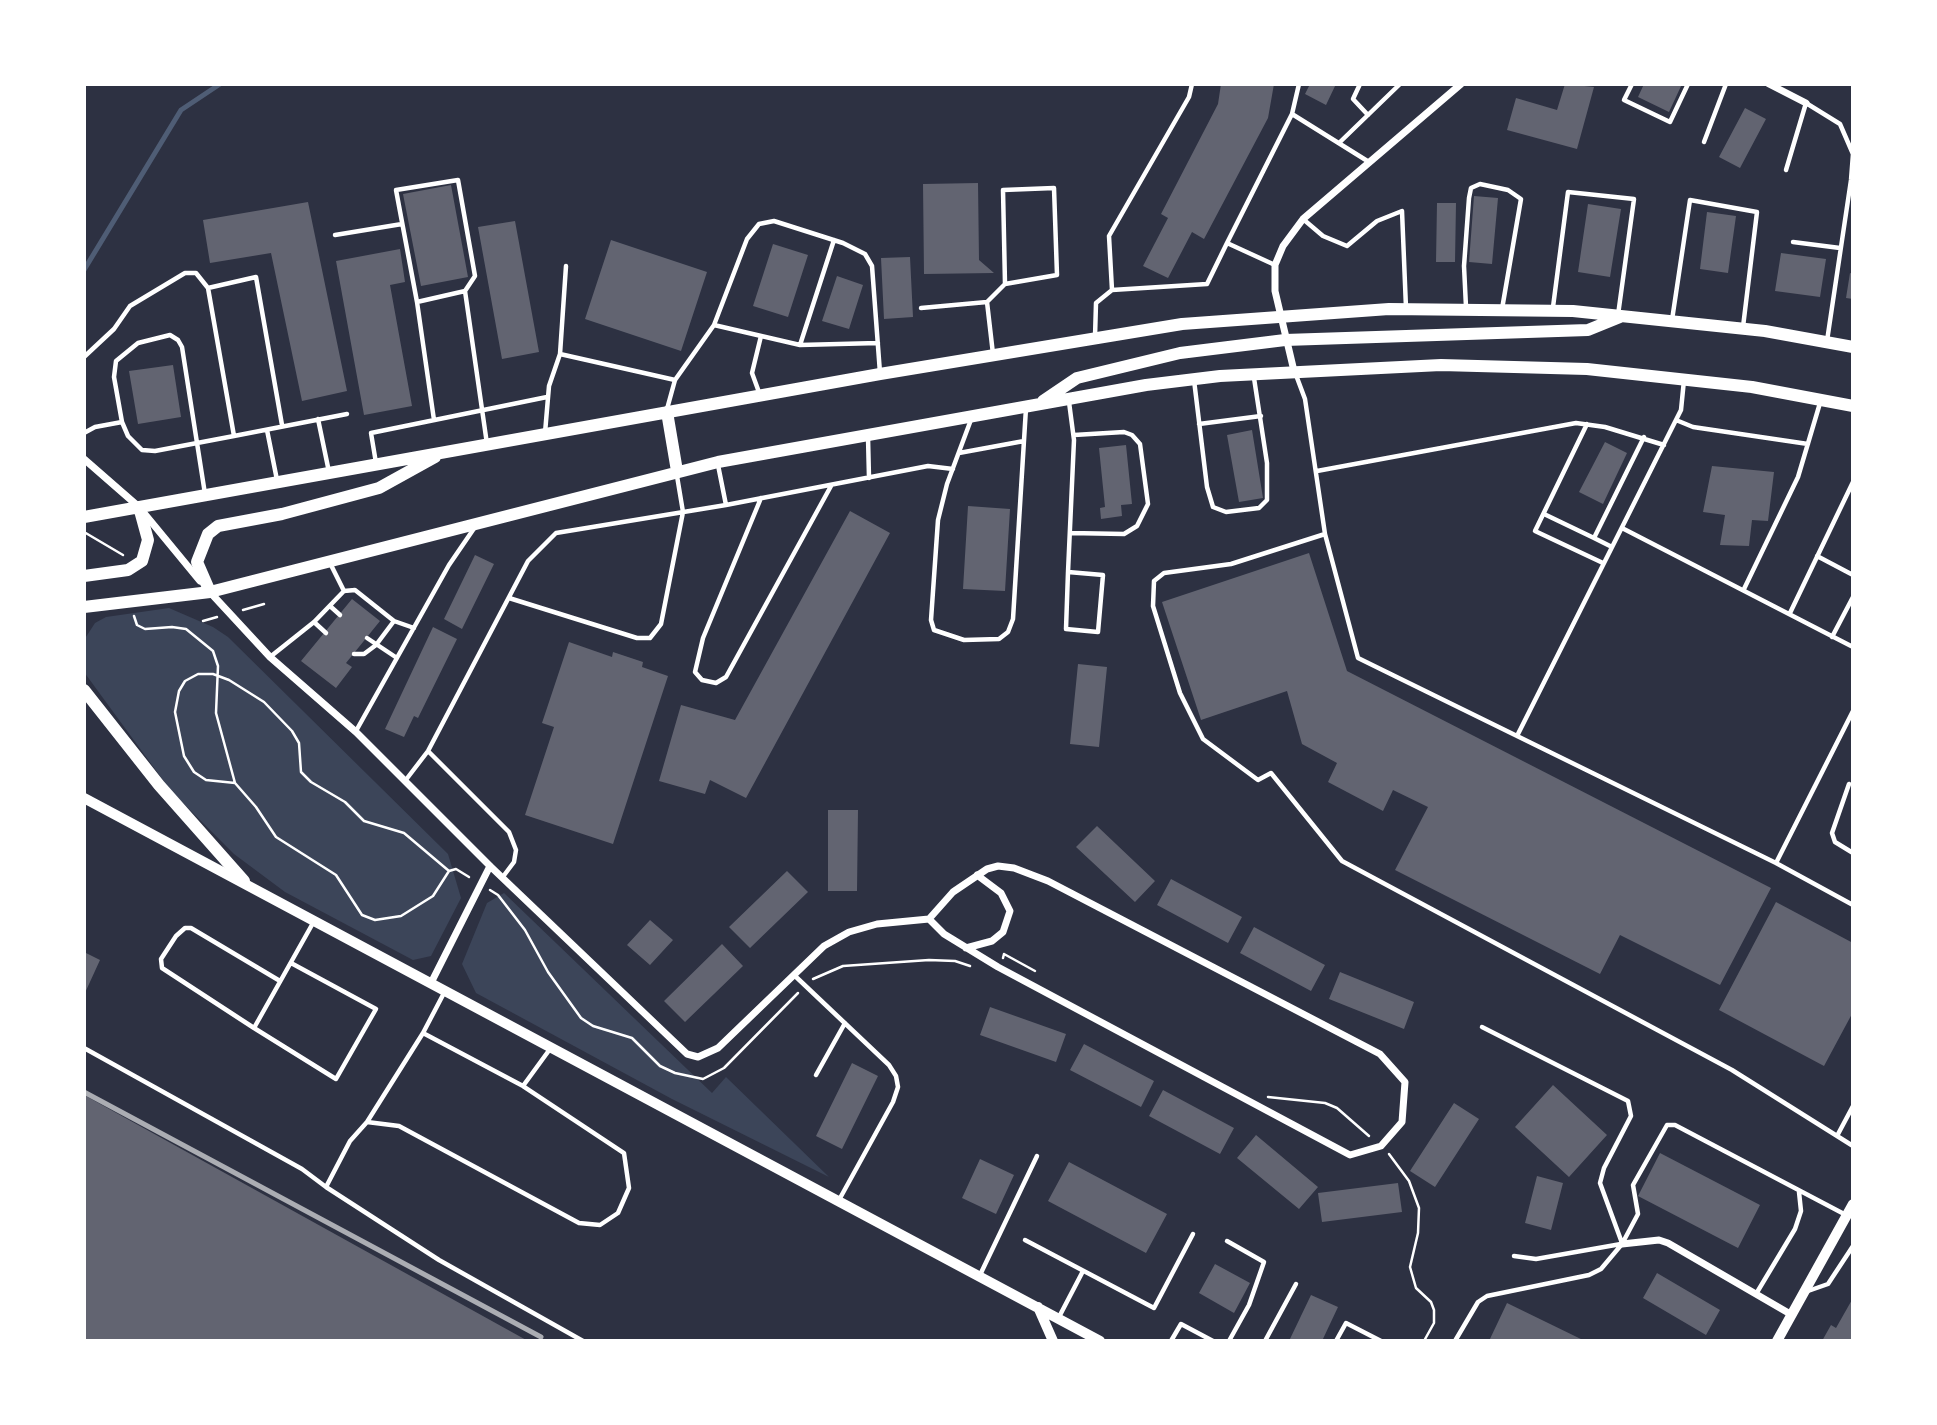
<!DOCTYPE html>
<html>
<head>
<meta charset="utf-8">
<style>
	body { margin:0 }
	#map { position:relative; width:1937px; height:1425px; overflow:hidden; background:#2d3142; font-family:"Archivo Narrow",sans-serif }
	canvas { display:block }
	.frame { position:absolute; inset:0; border:86px solid #fff; pointer-events:none }
</style>
</head>
<body>
<div id="map">
<canvas width="1937" height="1425"></canvas>
<div class="frame"></div>
</div>
<script>
const c = document.querySelector('canvas').getContext('2d');
c.lineJoin = 'round';
function fill(path, color) { c.fillStyle = color; c.fill(path, 'evenodd'); }
const shape = rows => new Path2D(rows.map(r => 'M' + r).join(''));
function trace(path, color, width, dash) { c.strokeStyle = color; c.lineWidth = width; c.lineCap = dash ? 'butt' : 'round'; c.setLineDash(dash || []); c.stroke(path); }
const green = shape([
	[169,608,213,627,228,637,448,854,461,898,431,956,413,960,285,892,234,854,171,791,84,672,84,640,95,623,106,617],
	[504,893,712,1093,726,1077,829,1177,672,1099,476,993,462,964,487,903]
]);
const stream = shape([
	[84,270,181,110,220,84]
]);
const building = shape([
	[1221,84,1274,84,1268,118,1204,239,1192,232,1168,278,1143,266,1168,218,1161,214,1218,104],
	[1310,84,1336,84,1326,105,1305,94],
	[1565,84,1594,87,1577,149,1507,130,1516,98,1557,110],
	[1644,84,1682,84,1669,112,1638,97],
	[1745,108,1766,119,1740,168,1719,157],
	[978,183,979,260,994,273,924,274,923,184],
	[451,185,468,277,421,286,403,194],
	[1474,196,1498,198,1492,264,1469,262],
	[308,202,347,391,302,401,271,253,210,263,203,220],
	[1437,203,1456,203,1455,262,1436,262],
	[1588,204,1621,209,1610,277,1578,272],
	[1707,212,1736,216,1728,273,1700,269],
	[515,221,539,352,502,359,478,227],
	[611,240,707,272,681,351,585,319],
	[773,244,808,255,788,317,753,306],
	[400,249,405,282,390,285,412,406,364,415,336,261],
	[1781,253,1826,259,1820,297,1775,291],
	[910,257,913,317,884,319,881,258],
	[1850,273,1853,274,1853,299,1846,298],
	[837,276,863,285,849,329,822,321],
	[173,365,181,417,138,424,129,371],
	[1252,430,1263,498,1239,502,1227,435],
	[1605,442,1627,453,1603,504,1579,492],
	[1126,445,1132,504,1121,505,1122,516,1101,519,1100,508,1105,507,1099,448],
	[1712,466,1774,472,1768,521,1752,520,1749,546,1720,545,1725,515,1703,512],
	[968,506,1010,509,1005,591,963,589],
	[850,511,890,533,746,798,710,780,705,794,659,781,681,705,735,720],
	[1309,553,1347,671,1771,888,1720,985,1620,935,1600,974,1395,870,1428,807,1393,790,1383,811,1328,782,1337,763,1302,744,1287,691,1201,720,1162,602],
	[475,555,494,564,462,629,444,619],
	[352,599,380,621,346,663,352,667,336,688,301,661],
	[433,627,457,639,418,718,414,716,404,737,385,729],
	[569,642,612,657,613,652,643,662,642,667,668,676,613,844,525,815,554,727,542,723],
	[1078,664,1107,667,1099,747,1070,744],
	[828,810,858,810,857,891,828,891],
	[1097,826,1155,881,1135,902,1076,847],
	[787,871,808,892,750,948,729,927],
	[1171,879,1242,917,1228,943,1157,905],
	[1776,902,1853,943,1853,1012,1824,1066,1719,1010],
	[650,920,673,940,650,965,627,945],
	[1254,927,1325,965,1311,991,1240,953],
	[722,944,743,966,685,1022,664,1001],
	[84,952,100,960,84,995],
	[1340,972,1414,1002,1404,1029,1329,999],
	[990,1007,1066,1034,1056,1062,980,1035],
	[1084,1044,1154,1081,1141,1107,1070,1070],
	[852,1063,878,1076,842,1149,816,1136],
	[1553,1085,1607,1135,1569,1177,1515,1127],
	[1163,1090,1234,1128,1220,1154,1149,1116],
	[84,1095,528,1341,84,1341],
	[1454,1103,1479,1119,1435,1187,1410,1171],
	[1256,1135,1318,1187,1299,1209,1237,1158],
	[1660,1153,1760,1205,1738,1248,1638,1196],
	[980,1159,1014,1175,996,1214,962,1198],
	[1069,1162,1167,1214,1146,1253,1048,1201],
	[1537,1176,1563,1183,1551,1230,1525,1223],
	[1398,1183,1402,1212,1322,1222,1318,1193],
	[1215,1264,1250,1283,1234,1313,1199,1293],
	[1657,1273,1720,1310,1706,1335,1643,1298],
	[1311,1295,1338,1307,1322,1341,1289,1341],
	[1853,1298,1853,1341,1822,1341,1831,1325,1836,1328],
	[1507,1303,1585,1341,1489,1341]
]);
const path = shape([
	[84,532,123,555],
	[243,610,264,604],
	[134,616,137,625,145,629,172,627,186,629,213,651,218,666,216,713,235,783,256,807,276,837,336,875,362,915,375,920,401,916,433,896,449,871,456,869,469,877],
	[203,621,217,617],
	[235,783,206,780,194,772,184,756,175,712,179,691,185,681,198,674,213,674,229,680,264,702,292,731,299,743,301,772,311,782,345,802,364,821,404,833,449,871],
	[490,890,498,895,525,930,548,972,581,1018,593,1026,632,1038,660,1066,675,1073,703,1079,724,1068,798,993],
	[1003,958,1004,954,1035,971],
	[813,979,843,966,929,960,955,961,970,966],
	[1268,1097,1325,1103,1337,1108,1369,1136],
	[1389,1154,1409,1181,1419,1208,1418,1233,1410,1267,1416,1288,1431,1302,1434,1310,1434,1323,1424,1341]
]);
const service = shape([
	[1360,84,1353,99,1368,115],
	[1632,84,1624,100,1670,122,1688,84],
	[1292,114,1299,84],
	[1704,142,1726,84],
	[1339,143,1400,84],
	[1786,170,1806,103,1840,124,1853,154,1851,180,1827,341],
	[1303,219,1323,236,1347,246,1377,221,1402,211,1406,308],
	[335,235,402,224],
	[1793,242,1840,248],
	[1275,265,1227,243,1292,114,1369,162],
	[208,288,256,277,282,425],
	[1112,290,1109,236,1189,97,1192,84],
	[417,302,396,190,458,180,475,276,465,291],
	[987,302,1005,284,1057,275,1054,188,1003,190,1005,284],
	[1466,307,1464,266,1469,198,1471,188,1480,184,1508,190,1521,199,1502,309],
	[1553,307,1568,192,1634,199,1618,315],
	[921,308,987,302,993,354],
	[1672,320,1690,200,1757,212,1743,327],
	[714,325,800,345,878,343],
	[1095,337,1096,303,1112,290,1207,284,1227,243],
	[800,345,834,240],
	[560,354,566,266],
	[84,357,114,329,130,306,185,273,196,273,208,288,234,436,347,414],
	[1296,375,1305,399,1325,534,1358,658,1776,863,1853,711],
	[1194,380,1207,487,1213,507,1226,512,1259,508,1267,500,1267,463,1254,378],
	[760,395,752,373,761,336],
	[667,409,675,380,714,325,747,239,759,224,774,221,843,243,865,254,872,266,880,373],
	[972,417,947,484,938,520,931,620,934,630,964,640,999,639,1008,632,1013,619,1026,408],
	[318,419,329,472],
	[434,420,417,302,465,291,487,444],
	[1676,420,1693,427,1808,444],
	[122,422,114,377,116,361,138,343,170,335,178,340,182,347,205,494],
	[1199,424,1261,416],
	[1587,424,1535,531,1603,563],
	[267,430,277,480],
	[84,433,95,427,122,422,128,436,142,450,155,451,234,436],
	[545,433,549,386,560,354,675,380],
	[868,437,869,478],
	[959,453,1024,441],
	[376,463,371,433,547,397],
	[718,465,726,505],
	[1317,471,1576,423,1605,427,1664,445],
	[761,498,703,638,695,672,702,680,716,683,726,677,831,486],
	[1544,514,1594,538,1644,437],
	[1622,528,1853,647],
	[1070,533,1124,534,1137,526,1148,504,1140,444,1132,435,1124,432,1074,435],
	[1325,534,1231,564,1164,573,1154,581,1153,606,1180,693,1203,739,1258,780,1271,773,1342,861,1732,1070,1853,1146],
	[1594,538,1612,547],
	[1817,556,1853,575],
	[1068,572,1103,575,1098,632,1066,629,1068,572,1074,440,1069,402],
	[1744,589,1798,477,1820,403],
	[344,591,355,590,394,621,376,645,364,654,354,654],
	[509,598,637,638,650,638,661,624,683,512,677,476],
	[330,606,340,615],
	[1790,613,1853,482],
	[394,621,414,628],
	[314,622,326,633],
	[1832,637,1853,597],
	[367,638,397,658],
	[270,657,314,622,344,591,330,563],
	[356,731,449,565,475,527],
	[1517,736,1681,410,1684,380],
	[428,751,509,832,516,850,514,862,502,878],
	[405,781,428,751,528,561,556,533,726,505,928,466,953,469],
	[1849,784,1832,833,1835,842,1853,853],
	[1776,863,1853,905],
	[291,963,376,1009,336,1079,254,1028,313,923],
	[794,975,889,1065,896,1076,898,1087,893,1102,839,1200],
	[1482,1027,1628,1101,1631,1116,1604,1168,1600,1183,1622,1243],
	[254,1028,162,968,161,959,176,936,185,928,191,928,280,981],
	[423,1033,444,993],
	[84,1048,302,1169,326,1187],
	[550,1049,523,1086,624,1153,629,1188,618,1213,600,1225,579,1223,399,1126,367,1122,350,1141,326,1187,439,1260,583,1341],
	[816,1075,845,1023],
	[367,1122,423,1033,523,1086],
	[1837,1136,1853,1106],
	[1025,1240,1154,1308,1193,1234],
	[1227,1241,1264,1262,1249,1305,1229,1341],
	[1514,1256,1536,1259,1621,1244],
	[980,1275,1037,1156],
	[1808,1291,1828,1284,1853,1246],
	[1756,1294,1795,1229,1801,1211,1799,1192],
	[1059,1317,1083,1271],
	[1171,1341,1181,1324,1213,1341],
	[1265,1341,1296,1284],
	[1336,1341,1346,1323,1381,1341],
	[1455,1341,1478,1302,1487,1296,1589,1275,1601,1269,1622,1244,1638,1214,1633,1185,1667,1125,1675,1125,1846,1215]
]);
const minor = shape([
	[1769,84,1806,103],
	[1294,371,1275,291,1275,265,1283,246,1303,219,1461,84],
	[84,459,139,507,200,581],
	[208,590,270,657,356,732,490,866,687,1054,698,1057,718,1048,824,946,849,932,877,924,929,919],
	[998,866,1014,868,1048,881,1380,1054,1405,1082,1402,1122,1381,1146,1350,1155,998,967,944,934,929,919,953,892,987,869,998,866],
	[966,948,992,941,1003,932,1010,911,1001,893,977,875],
	[432,981,490,866],
	[1622,1244,1659,1240,1668,1243,1792,1315]
]);
const tertiary = shape([
	[84,798,1100,1341],
	[1038,1307,1053,1341],
	[1777,1341,1853,1204]
]);
const primary = shape([
	[1043,401,1077,378,1180,353,1285,340,1588,330,1620,317],
	[667,412,677,471],
	[84,517,880,374,1182,324,1389,309,1573,311,1765,331,1853,347],
	[84,576,128,570,142,561,148,540,139,507],
	[210,592,197,562,208,534,218,526,282,514,379,488,435,457],
	[84,607,210,592,718,462,1146,385,1220,376,1441,365,1587,369,1752,387,1853,406],
	[84,690,159,785,244,881]
]);
const rail = shape([
	[84,1092,541,1337]
]);
fill(green, '#3c4559');
trace(stream, '#4f5d75', 5);
fill(building, '#626471');
trace(path, '#fff', 2.5);
trace(service, '#fff', 4.5);
trace(minor, '#fff', 7);
trace(tertiary, '#fff', 10);
trace(primary, '#fff', 12);
trace(rail, '#abadb3', 5);
</script>
</body>
</html>
